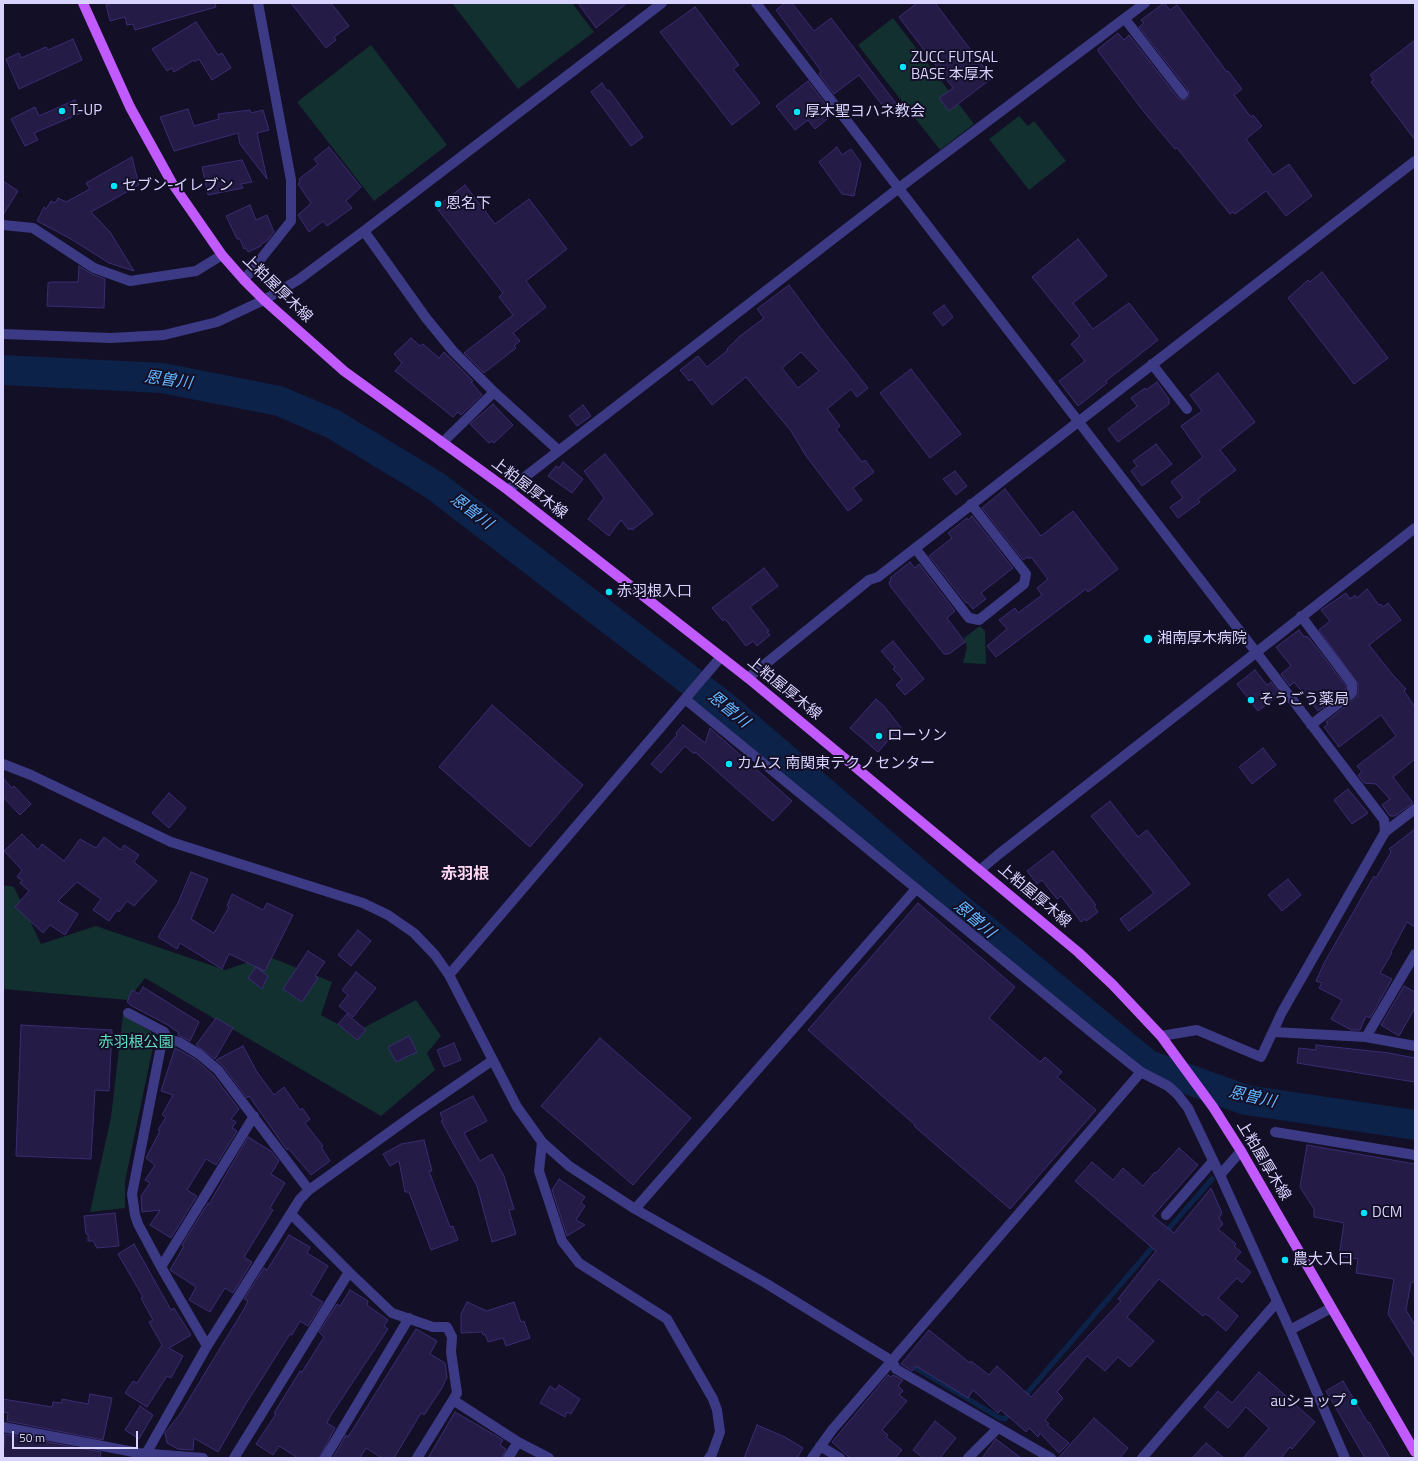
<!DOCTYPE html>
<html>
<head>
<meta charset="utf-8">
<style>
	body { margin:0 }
	#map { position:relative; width:1418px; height:1461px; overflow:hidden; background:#130f26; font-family:"Titillium Web",sans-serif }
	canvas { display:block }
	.frame { position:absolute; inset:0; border:4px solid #d9d4ff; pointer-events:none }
	.scale { position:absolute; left:12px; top:1431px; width:126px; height:18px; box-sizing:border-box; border:2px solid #d9d4ff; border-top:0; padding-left:5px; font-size:12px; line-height:14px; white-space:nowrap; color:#d9d4ff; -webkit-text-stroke:3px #130f26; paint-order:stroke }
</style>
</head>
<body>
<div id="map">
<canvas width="1418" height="1461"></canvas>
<div class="frame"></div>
<div class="scale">50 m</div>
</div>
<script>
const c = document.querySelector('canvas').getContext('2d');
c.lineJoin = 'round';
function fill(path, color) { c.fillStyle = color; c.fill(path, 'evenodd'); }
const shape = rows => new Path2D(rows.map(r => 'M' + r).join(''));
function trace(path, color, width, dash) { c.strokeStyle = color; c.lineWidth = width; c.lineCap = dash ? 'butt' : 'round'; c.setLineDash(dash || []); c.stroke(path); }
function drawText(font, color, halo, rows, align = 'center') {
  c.font = font + ' "Titillium Web","Noto Sans JP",sans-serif'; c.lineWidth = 4; c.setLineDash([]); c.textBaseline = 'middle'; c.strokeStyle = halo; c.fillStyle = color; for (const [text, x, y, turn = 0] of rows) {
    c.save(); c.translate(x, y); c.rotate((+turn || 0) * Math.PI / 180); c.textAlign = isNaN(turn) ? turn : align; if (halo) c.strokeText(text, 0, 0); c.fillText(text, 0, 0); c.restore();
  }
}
const green = shape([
	[452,3,572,3,594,32,518,89],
	[893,18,974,124,940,150,858,45],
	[371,45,447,145,374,201,297,102],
	[1019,116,1028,126,1034,121,1066,161,1029,190,989,139],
	[980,626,985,631,986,664,963,663,967,647,964,638],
	[3,885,14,887,41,944,96,926,225,970,267,956,332,982,321,1015,354,1033,416,1000,441,1036,427,1053,435,1070,381,1116,145,978,128,1000,3,989],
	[123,1015,150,1031,155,1037,125,1181,125,1208,90,1212,111,1117]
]);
const stream = shape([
	[1165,1233,1212,1179],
	[909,1364,1000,1418,1005,1419,1011,1411],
	[1023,1398,1156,1243]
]);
const river = shape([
	[3,370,162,378,279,401,333,424,434,485,726,708,938,891,1148,1065,1246,1100,1415,1125]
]);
const building = shape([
	[113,3,215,3,216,7,135,30,133,24,127,25,125,17,110,21,106,5,113,3],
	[291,3,331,3,349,26,334,37,336,40,326,48,291,3],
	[578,3,627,3,596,28,578,3],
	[785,3,792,3,814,31,831,18,898,106,889,114,859,75,834,94,819,74,821,71,776,10,785,3],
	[917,3,935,3,992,78,949,111,939,98,953,88,899,17,917,3],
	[1164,3,1170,10,1177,5,1227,72,1228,71,1242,89,1234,95,1251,117,1253,115,1262,126,1246,139,1273,175,1289,164,1312,196,1286,216,1266,191,1235,214,1233,212,1230,214,1177,148,1175,149,1144,112,1098,51,1098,49,1118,33,1124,40,1129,35,1178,98,1181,100,1187,99,1189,96,1188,90,1139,27,1144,23,1141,20,1164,3],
	[695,7,739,65,733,69,760,103,732,125,660,32,695,7],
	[196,22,218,55,222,53,231,68,212,80,199,59,195,62,194,60,174,72,172,68,167,71,152,49,196,22],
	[73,39,82,60,19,89,6,59,19,53,21,58,46,47,48,50,73,39],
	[1415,40,1415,140,1371,82,1374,80,1370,75,1415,40],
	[808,81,833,114,815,129,808,120,795,130,776,106,808,81],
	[602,83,607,91,609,90,643,137,631,146,591,92,602,83],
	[75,100,81,113,34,133,38,140,25,146,11,119,35,107,39,116,75,100],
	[188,109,194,126,219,119,218,114,250,110,251,113,263,110,269,130,257,133,267,179,240,144,238,133,174,151,160,117,188,109],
	[329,147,361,187,346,201,352,208,327,226,323,221,309,232,298,215,311,203,298,184,300,182,299,179,318,164,314,159,329,147],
	[837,147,842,155,851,149,861,163,854,196,842,194,819,162,837,147],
	[132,157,139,185,91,212,110,232,134,271,109,263,71,239,37,221,44,207,46,209,51,201,55,203,58,198,66,202,90,189,86,183,132,157],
	[242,160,252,182,241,184,243,188,208,195,202,167,242,160],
	[3,181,18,191,3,215,3,181],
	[465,185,495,224,529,199,567,249,526,281,546,307,513,333,520,341,514,346,516,348,484,373,464,353,513,315,499,297,503,293,436,207,465,185],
	[250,205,256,220,267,215,274,232,267,241,261,244,261,246,248,252,246,248,244,249,240,239,237,239,226,216,250,205],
	[1078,239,1107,276,1073,303,1093,329,1129,303,1158,340,1106,381,1107,383,1078,406,1059,381,1085,361,1071,344,1080,336,1032,277,1078,239],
	[79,266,92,274,105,279,104,308,47,306,48,283,51,282,78,282,79,266],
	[1322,272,1388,358,1354,384,1288,298,1308,280,1310,282,1322,272],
	[789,285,823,331,868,388,857,397,851,389,827,409,840,426,836,429,862,462,865,460,874,472,853,488,862,500,848,511,806,456,791,431,746,377,712,405,692,379,689,381,680,370,698,356,707,367,728,350,727,349,739,337,764,318,757,309,789,285],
	[801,352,819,371,798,388,782,368,801,352],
	[944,305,953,317,943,326,933,313,944,305],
	[411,338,420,346,423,344,439,358,444,352,473,381,471,382,482,395,461,415,458,412,453,417,395,371,402,363,394,354,411,338],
	[911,369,961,434,930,458,880,393,911,369],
	[1218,373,1255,422,1220,450,1236,470,1198,499,1200,502,1178,518,1170,507,1183,498,1171,482,1203,457,1181,426,1202,411,1190,395,1218,373],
	[1157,382,1169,399,1169,404,1118,442,1108,429,1137,406,1131,398,1145,388,1146,390,1157,382],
	[493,404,513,425,494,443,492,441,489,443,470,424,493,404],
	[583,405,591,416,577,426,569,416,583,405],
	[1156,444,1172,464,1142,486,1131,471,1137,466,1133,461,1156,444],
	[605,454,653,514,632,530,631,528,629,530,621,520,609,536,588,519,604,498,584,471,605,454],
	[563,462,583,479,572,493,548,476,556,466,559,468,563,462],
	[955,471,967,486,956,495,943,479,955,471],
	[1005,489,1041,536,1073,511,1118,569,1088,592,1086,589,996,657,987,646,1007,629,999,620,1015,608,1018,613,1042,595,1037,588,1048,579,1031,557,1029,559,1028,557,1023,560,982,508,1005,489],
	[972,516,1013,568,981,593,986,599,973,609,967,602,966,603,929,556,952,538,948,533,967,518,968,520,972,516],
	[910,562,915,568,919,564,955,611,947,618,965,642,949,654,944,654,890,586,889,582,891,581,890,578,910,562],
	[764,568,778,586,750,607,769,631,767,632,770,635,757,646,753,641,746,646,725,619,723,621,712,608,764,568],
	[1367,589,1379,605,1381,604,1383,607,1388,603,1401,620,1369,645,1392,674,1406,689,1404,691,1415,707,1415,759,1393,777,1413,803,1395,816,1390,816,1382,805,1390,799,1376,784,1364,783,1358,775,1362,772,1357,766,1396,736,1381,715,1339,747,1324,727,1328,724,1326,722,1358,696,1358,684,1319,630,1330,621,1321,610,1346,593,1350,599,1355,595,1357,598,1367,589],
	[1299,630,1304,637,1306,636,1309,638,1346,686,1346,690,1318,711,1294,682,1290,686,1281,674,1291,666,1276,647,1299,630],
	[893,641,924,679,905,695,896,685,902,679,893,669,895,667,881,651,893,641],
	[1255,670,1267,685,1271,682,1280,694,1258,711,1237,684,1255,670],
	[876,699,884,706,902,729,897,736,892,736,878,752,850,728,876,699],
	[492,705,583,785,530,847,439,767,492,705],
	[683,725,705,743,710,728,792,801,773,821,695,752,694,754,685,746,661,773,651,764,677,735,676,733,683,725],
	[1263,748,1276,765,1252,784,1239,767,1263,748],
	[3,778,12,788,14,786,31,804,20,815,3,797,3,778],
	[1348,789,1368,813,1352,824,1334,800,1348,789],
	[169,793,186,808,169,828,152,813,169,793],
	[1110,801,1138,837,1147,830,1190,884,1129,931,1120,919,1154,893,1091,816,1110,801],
	[1415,829,1415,927,1407,922,1391,952,1392,953,1380,973,1392,979,1370,1018,1366,1016,1360,1030,1351,1030,1331,1019,1342,1000,1319,988,1322,983,1316,981,1324,963,1374,876,1376,878,1391,852,1389,849,1415,829],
	[22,834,38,850,42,844,64,861,80,839,96,848,104,837,121,850,124,845,139,855,134,862,157,881,134,906,127,901,119,912,117,910,109,921,93,910,101,899,77,882,58,901,78,914,65,935,50,925,43,933,15,907,29,891,20,883,22,880,17,877,22,870,4,851,22,834],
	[1053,851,1096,905,1094,906,1098,912,1086,921,1085,919,1081,922,1061,896,1057,899,1042,880,1037,884,1027,871,1053,851],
	[191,872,208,879,191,919,214,933,229,907,227,906,232,894,263,910,267,903,293,915,265,971,229,954,222,969,180,943,177,949,158,937,178,903,191,872],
	[1288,879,1301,895,1282,911,1268,895,1288,879],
	[918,903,1015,987,989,1018,1040,1062,1045,1057,1062,1072,1057,1077,1096,1110,1010,1209,914,1126,915,1125,808,1030,918,903],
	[358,930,371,941,351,966,338,955,358,930],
	[308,951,325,962,315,976,318,978,302,1002,283,989,308,951],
	[256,967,268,976,262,989,248,978,256,967],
	[356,972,376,988,353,1017,339,1006,348,995,342,990,356,972],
	[1404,986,1415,992,1415,1008,1399,1036,1381,1025,1404,986],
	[143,987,199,1022,190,1041,178,1035,179,1033,168,1025,130,1005,130,1004,127,1002,132,990,139,994,143,987],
	[347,1014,366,1030,357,1040,338,1024,347,1014],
	[216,1018,233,1028,215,1059,196,1045,216,1018],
	[21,1025,112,1030,109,1091,95,1090,91,1159,16,1156,21,1025],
	[409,1036,417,1052,396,1062,388,1047,409,1036],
	[600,1038,691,1118,633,1185,541,1106,600,1038],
	[454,1043,461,1060,444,1067,437,1050,454,1043],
	[1316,1045,1389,1053,1415,1058,1415,1082,1297,1063,1299,1048,1316,1050,1316,1045],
	[243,1046,257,1072,274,1095,284,1087,300,1110,302,1108,310,1119,305,1123,323,1146,321,1147,330,1161,311,1175,288,1148,287,1150,249,1096,247,1098,223,1066,216,1060,243,1046],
	[175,1048,195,1059,213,1075,239,1109,231,1119,236,1122,232,1128,237,1131,216,1165,206,1159,187,1190,197,1196,171,1238,150,1225,160,1210,142,1212,141,1196,150,1183,145,1180,155,1165,146,1158,160,1131,158,1130,166,1117,162,1115,173,1095,161,1091,175,1048],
	[473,1096,487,1121,464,1133,480,1161,492,1154,504,1176,514,1209,509,1210,516,1234,492,1242,477,1186,441,1121,443,1120,440,1113,473,1096],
	[248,1137,271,1151,279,1161,271,1174,285,1183,270,1208,273,1210,244,1257,252,1262,233,1293,225,1288,210,1312,189,1300,196,1287,170,1270,184,1246,182,1245,208,1203,209,1204,248,1137],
	[424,1140,432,1171,429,1171,450,1227,453,1226,458,1240,431,1250,409,1192,405,1192,399,1161,390,1166,383,1154,401,1144,424,1140],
	[1307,1145,1415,1164,1415,1282,1411,1282,1406,1310,1415,1325,1415,1358,1388,1314,1394,1279,1356,1273,1358,1259,1339,1256,1344,1223,1314,1217,1314,1209,1300,1187,1307,1145],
	[1179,1148,1198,1165,1153,1216,1174,1233,1211,1188,1222,1213,1219,1218,1223,1224,1218,1229,1236,1244,1234,1246,1241,1252,1235,1259,1251,1272,1242,1283,1237,1278,1218,1298,1238,1316,1226,1331,1209,1316,1205,1314,1203,1316,1159,1279,1127,1317,1154,1341,1130,1367,1118,1357,1105,1371,1087,1356,1057,1392,1063,1398,1045,1420,1049,1424,1047,1425,1069,1443,1059,1453,1040,1433,1038,1437,1029,1428,1026,1432,1001,1410,998,1413,973,1390,968,1398,916,1366,912,1371,901,1364,929,1330,970,1363,971,1361,989,1375,997,1366,1031,1397,1121,1301,1118,1299,1156,1251,1075,1181,1092,1162,1113,1180,1123,1168,1143,1186,1155,1172,1156,1173,1179,1148],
	[559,1179,585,1197,581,1203,585,1206,576,1220,585,1225,567,1236,552,1190,559,1179],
	[115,1213,119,1246,97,1248,93,1241,88,1241,88,1234,86,1234,84,1216,115,1213],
	[289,1235,310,1247,307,1253,328,1266,311,1295,323,1302,308,1326,300,1321,292,1335,290,1334,247,1402,218,1452,194,1438,193,1450,178,1449,167,1443,165,1433,180,1414,244,1309,248,1301,244,1299,264,1268,267,1270,289,1235],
	[134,1244,171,1310,174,1308,191,1335,169,1348,183,1356,171,1378,167,1376,147,1407,125,1393,133,1381,137,1383,162,1345,149,1322,153,1320,141,1298,143,1297,118,1254,134,1244],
	[350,1290,368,1301,367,1305,388,1320,384,1326,388,1329,331,1415,327,1423,335,1428,319,1458,298,1458,279,1446,273,1455,256,1444,276,1414,274,1413,300,1371,302,1372,324,1337,319,1332,337,1304,340,1306,350,1290],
	[467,1302,487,1311,514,1302,521,1322,524,1321,530,1338,506,1346,503,1338,488,1342,485,1334,483,1335,482,1332,461,1333,461,1314,467,1302],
	[416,1329,437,1341,430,1354,445,1363,447,1377,442,1388,424,1415,421,1413,394,1458,382,1458,366,1448,360,1458,333,1458,346,1435,348,1437,416,1329],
	[1259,1372,1315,1422,1292,1449,1290,1447,1281,1458,1243,1458,1269,1428,1246,1407,1228,1428,1204,1407,1218,1391,1232,1403,1259,1372],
	[888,1375,891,1377,893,1375,903,1380,898,1386,903,1391,899,1395,907,1401,882,1430,888,1435,886,1437,902,1450,895,1458,850,1458,832,1442,888,1375],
	[1343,1381,1368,1423,1369,1422,1390,1458,1365,1458,1326,1391,1343,1381],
	[559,1385,580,1399,571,1414,567,1412,565,1417,540,1403,550,1386,556,1390,559,1385],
	[90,1394,112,1398,103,1440,7,1421,8,1413,3,1412,3,1399,52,1407,53,1402,62,1403,62,1399,88,1404,90,1394],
	[140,1406,153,1415,139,1439,125,1430,140,1406],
	[455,1412,503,1440,500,1445,506,1449,502,1458,428,1458,455,1412],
	[1094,1418,1128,1448,1120,1458,1058,1458,1094,1418],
	[935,1421,956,1438,940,1458,923,1458,913,1450,935,1421],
	[757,1425,785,1437,803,1448,797,1458,744,1458,757,1425],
	[5,1434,101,1452,100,1458,3,1458,5,1434],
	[996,1439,1005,1446,1021,1458,982,1458,996,1439],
	[1206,1443,1224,1458,1192,1458,1206,1443]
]);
const minor = shape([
	[756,3,1256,652,1384,820,1385,832],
	[1125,19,1183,94],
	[3,225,33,228,94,268,130,281,196,271,222,255],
	[364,231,426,318,453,351,494,392,558,450],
	[244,280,291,221,291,180,258,3],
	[3,334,111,338,164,335,217,322,264,300,298,280,364,231,662,3],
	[1152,364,1187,409],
	[442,443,494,392],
	[508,490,899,188,1145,3],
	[915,548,969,618,979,620,1024,584,1026,574,971,504],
	[1301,616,1352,684,1352,693,1311,725],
	[748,678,869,580,878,577,1415,161],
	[685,699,1102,1041,1141,1072,1168,1086,1177,1094,1188,1108,1220,1175],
	[3,764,31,775,171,842,363,903,388,915,414,933,435,955,449,975,517,1107,542,1142,569,1166,635,1209,767,1284,892,1361,896,1369,1051,1458],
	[980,870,999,854,1415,528],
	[449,975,720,658],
	[128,1013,164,1032,168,1039],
	[1274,1032,1366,1037,1415,1046],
	[1161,1036,1197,1030,1261,1057,1282,1012,1385,832,1415,809],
	[1366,1037,1415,954],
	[1275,1132,1415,1155],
	[542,1142,539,1171,562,1241,579,1263,667,1319,713,1399,717,1410,720,1432,712,1454,709,1458],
	[1241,1151,1220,1175,1290,1330,1345,1458],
	[635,1209,915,890],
	[291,1214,349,1272,392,1313,433,1327,447,1327,452,1337,451,1352,457,1393,453,1400,518,1442,549,1458],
	[1166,1215,1213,1161],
	[161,1267,254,1116],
	[1290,1330,1331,1308],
	[207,1346,161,1267,138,1224,135,1215,132,1194,162,1041,168,1039,179,1042,199,1054,218,1070,309,1190],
	[3,1427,139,1453,203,1458],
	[820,1446,840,1458],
	[142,1458,147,1452,207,1346,300,1199,309,1190,416,1113,493,1060],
	[234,1458,349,1272],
	[325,1458,409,1318],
	[417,1458,453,1400],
	[508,1458,518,1442],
	[812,1458,832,1430,1141,1072],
	[968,1458,998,1428],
	[1142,1458,1277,1302]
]);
const major = shape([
	[83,3,130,107,172,183,222,255,244,280,264,300,344,371,508,490,748,678,1078,952,1113,985,1161,1036,1213,1107,1241,1151,1415,1452]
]);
const markers = [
	[903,67,4,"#00e5ff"],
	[62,111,4,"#00e5ff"],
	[797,112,4,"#00e5ff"],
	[114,186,4,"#00e5ff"],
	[438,204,4,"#00e5ff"],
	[609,592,4,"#00e5ff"],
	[1148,639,5,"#00e5ff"],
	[1251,700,4,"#00e5ff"],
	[879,736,4,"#00e5ff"],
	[729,764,4,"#00e5ff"],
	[1364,1213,4,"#00e5ff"],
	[1285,1260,4,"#00e5ff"],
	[1354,1402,4,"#00e5ff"]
];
const poiNames = [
	["ZUCC FUTSAL",911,58],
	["BASE 本厚木",911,75],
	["T-UP",70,111],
	["厚木聖ヨハネ教会",805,112],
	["セブン-イレブン",122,186],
	["恩名下",446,204],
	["赤羽根入口",617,592],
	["湘南厚木病院",1157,639],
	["そうごう薬局",1259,700],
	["ローソン",887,736],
	["カムス 南関東テクノセンター",737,764],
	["DCM",1372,1213],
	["農大入口",1293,1260],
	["auショップ",1346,1402,"right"]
];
const streetNames = [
	["上粕屋厚木線",277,289,44],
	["上粕屋厚木線",529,489,37],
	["上粕屋厚木線",784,689,39],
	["上粕屋厚木線",1034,896,40],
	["上粕屋厚木線",1263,1161,59]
];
const parkNames = [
	["赤羽根公園",136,1043]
];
const waterNames = [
	["恩曽川",168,381,8],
	["恩曽川",471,512,37],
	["恩曽川",728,710,39],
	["恩曽川",974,920,40],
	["恩曽川",1252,1098,13]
];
const neighbourhoodNames = [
	["赤羽根",465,875]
];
fill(green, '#12302f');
trace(stream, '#0c2248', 5);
trace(river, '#0c2248', 30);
fill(building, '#241b47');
trace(building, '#3b2d73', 1);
trace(minor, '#3d3a85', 10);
trace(major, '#c25bff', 10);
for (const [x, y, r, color] of markers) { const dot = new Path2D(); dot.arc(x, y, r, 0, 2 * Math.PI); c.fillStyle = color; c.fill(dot); trace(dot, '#130f26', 1.5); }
drawText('15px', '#d9d4ff', '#130f26', poiNames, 'left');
drawText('15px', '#d9d4ff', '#130f26', streetNames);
drawText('15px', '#5fe0c0', '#130f26', parkNames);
drawText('italic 16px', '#62b6ff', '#130f26', waterNames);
drawText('bold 16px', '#ffd6f0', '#130f26', neighbourhoodNames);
</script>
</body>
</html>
